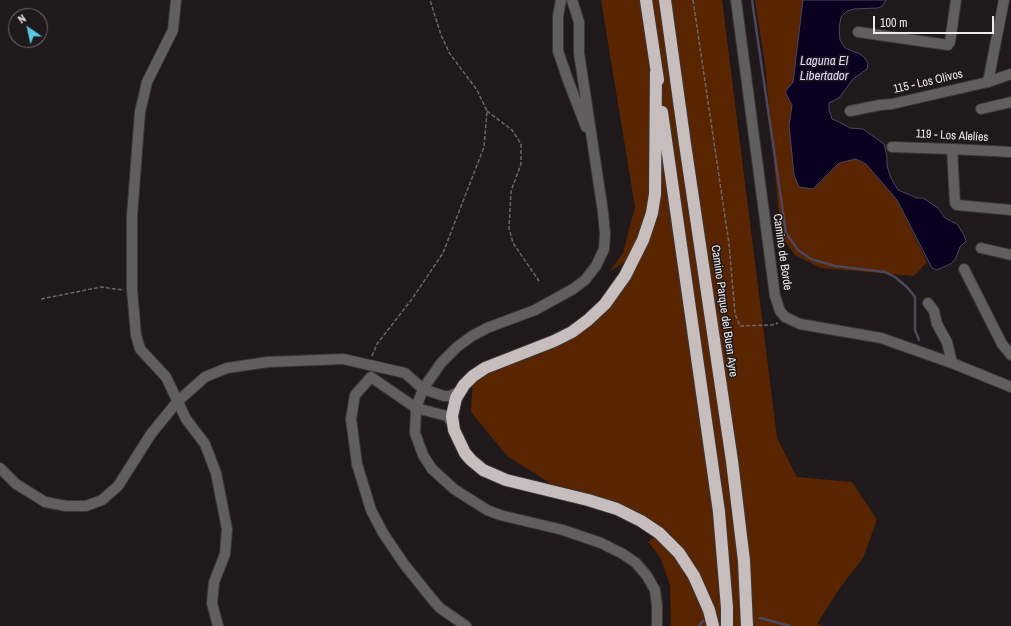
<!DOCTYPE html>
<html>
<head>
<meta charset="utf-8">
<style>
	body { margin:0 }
	#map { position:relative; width:1011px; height:626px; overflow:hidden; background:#1f191b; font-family:"Archivo Narrow",sans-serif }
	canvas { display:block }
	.north { position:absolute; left:8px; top:8px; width:40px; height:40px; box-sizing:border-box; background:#1f191b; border:1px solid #726d6f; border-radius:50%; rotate:326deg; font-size:11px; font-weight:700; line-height:16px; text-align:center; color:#eeeaec }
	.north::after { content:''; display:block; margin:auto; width:14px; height:18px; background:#58c9e3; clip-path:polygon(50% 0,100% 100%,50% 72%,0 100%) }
	.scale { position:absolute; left:873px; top:16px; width:121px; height:18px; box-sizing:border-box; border:2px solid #eeeaec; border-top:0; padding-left:5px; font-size:12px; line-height:14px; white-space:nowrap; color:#eeeaec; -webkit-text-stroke:3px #1f191b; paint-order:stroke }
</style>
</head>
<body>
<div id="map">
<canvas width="1011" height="626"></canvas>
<div class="north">N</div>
<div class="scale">100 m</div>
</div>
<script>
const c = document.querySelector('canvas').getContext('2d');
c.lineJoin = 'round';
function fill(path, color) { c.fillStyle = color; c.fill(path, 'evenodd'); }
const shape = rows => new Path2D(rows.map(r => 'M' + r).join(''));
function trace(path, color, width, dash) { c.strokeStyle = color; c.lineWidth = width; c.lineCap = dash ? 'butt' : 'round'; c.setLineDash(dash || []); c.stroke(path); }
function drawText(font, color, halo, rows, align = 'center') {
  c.font = font + ' "Archivo Narrow",sans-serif'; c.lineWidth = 3; c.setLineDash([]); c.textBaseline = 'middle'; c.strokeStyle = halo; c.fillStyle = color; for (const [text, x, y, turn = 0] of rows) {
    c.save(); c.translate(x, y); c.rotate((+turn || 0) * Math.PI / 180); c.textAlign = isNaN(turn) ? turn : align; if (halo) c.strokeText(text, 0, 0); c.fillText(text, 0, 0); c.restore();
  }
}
const green = shape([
	[601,0,722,0,777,438,797,477,852,482,877,520,863,558,840,588,817,624,825,626,671,626,670,585,660,557,648,542,659,533,566,494,533,472,508,457,471,412,473,376,580,327,636,255,609,272,623,253,635,207],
	[755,0,803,0,793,82,785,92,792,105,789,126,794,175,799,187,813,188,839,163,856,159,866,164,897,200,927,262,914,276,821,268,795,255,781,236,765,64]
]);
const water = shape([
	[803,0,886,0,882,6,878,8,854,9,847,11,841,17,839,28,840,40,845,48,860,54,865,58,868,63,867,69,853,79,839,98,829,103,829,110,832,119,841,123,850,128,863,129,884,144,887,157,887,166,891,178,898,190,917,198,923,198,938,208,945,218,957,224,964,235,966,241,960,247,956,258,952,263,937,270,932,268,897,200,866,164,856,159,839,163,813,189,799,187,794,175,789,125,792,105,785,92,793,82,803,0]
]);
const stream = shape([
	[752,0,786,233,798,250,811,259,835,266,885,272,895,277,907,287,915,297,915,330,919,340],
	[760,618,790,626],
	[699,626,701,623,705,620]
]);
const path = shape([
	[693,0,729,244,735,314,740,326,772,325,778,323],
	[487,111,512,130,521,144,521,164,511,191,509,228,513,243,539,281],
	[41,299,101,287,124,290],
	[372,356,377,344,412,299,443,253,484,147,487,111,477,90,450,54,441,35,430,0]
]);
const minor = shape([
	[176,0,173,30,147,82,140,112,132,216,132,289,136,335,140,349,166,377,186,419,205,444,216,473,227,529,225,554,214,582,212,603,218,626],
	[561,0,558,16,558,51,569,83,586,127],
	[572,0,579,22,579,53,603,212,605,234,604,249,596,266,585,280,573,289,535,310,487,328,472,336,457,347,441,363,423,389,416,408,415,433,423,455,432,469,454,489,487,510,500,515,563,530,601,543,623,554,636,563,647,576,655,590,657,606,657,626],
	[736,0,775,296,780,311,785,317,800,324,881,338,952,363,1011,387],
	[858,32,948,45,950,42,956,0],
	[988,82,1004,0],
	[981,109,1011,102],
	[850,111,880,105,892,104,988,82,1011,74],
	[892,147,952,149,1011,152],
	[952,149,955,203,957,205,1011,210],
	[981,248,1011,255],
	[964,269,1002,344,1011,355],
	[928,303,934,311,937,324,947,342,952,363],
	[453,424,447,416,416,408,371,377,355,395,351,419,357,464,371,510,383,533,404,564,432,599,440,608,466,626],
	[0,468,16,484,45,502,66,506,86,506,102,500,118,486,151,434,177,402,205,377,227,368,268,362,343,359,405,373,423,389,444,396,450,396,460,391]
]);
const highway = shape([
	[646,0,658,80],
	[665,0,685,144,732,461,744,561,747,626],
	[656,72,655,194,652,213,643,240,625,276,605,304,588,320,572,332,554,341,485,368,473,376,464,385,456,398,452,416,454,430,465,453,471,460,483,470,506,480,588,500,617,509,641,521,659,533,679,553,694,576,709,610,713,626],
	[662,112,719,512,727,608,727,626]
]);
const streetNames = [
	["115 - Los Olivos",928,82,-13],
	["119 - Los Alelíes",952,136,3],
	["Camino de Borde",782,252,82],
	["Camino Parque del Buen Ayre",724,311,82]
];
const waterNames = [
	["Laguna El",824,62],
	["Libertador",824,77]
];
fill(green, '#592500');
fill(water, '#0a001f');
trace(water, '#4e465c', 1);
trace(stream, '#4e465c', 2.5);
trace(minor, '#3c3638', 12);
trace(highway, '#3c3638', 14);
trace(path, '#6c6769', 1.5, [4, 2]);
trace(minor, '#615e5e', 10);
trace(highway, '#c7bdbd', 12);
drawText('12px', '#eeeaec', '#1f191b', streetNames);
drawText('italic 13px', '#e3d7fe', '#1f191b', waterNames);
</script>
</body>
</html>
